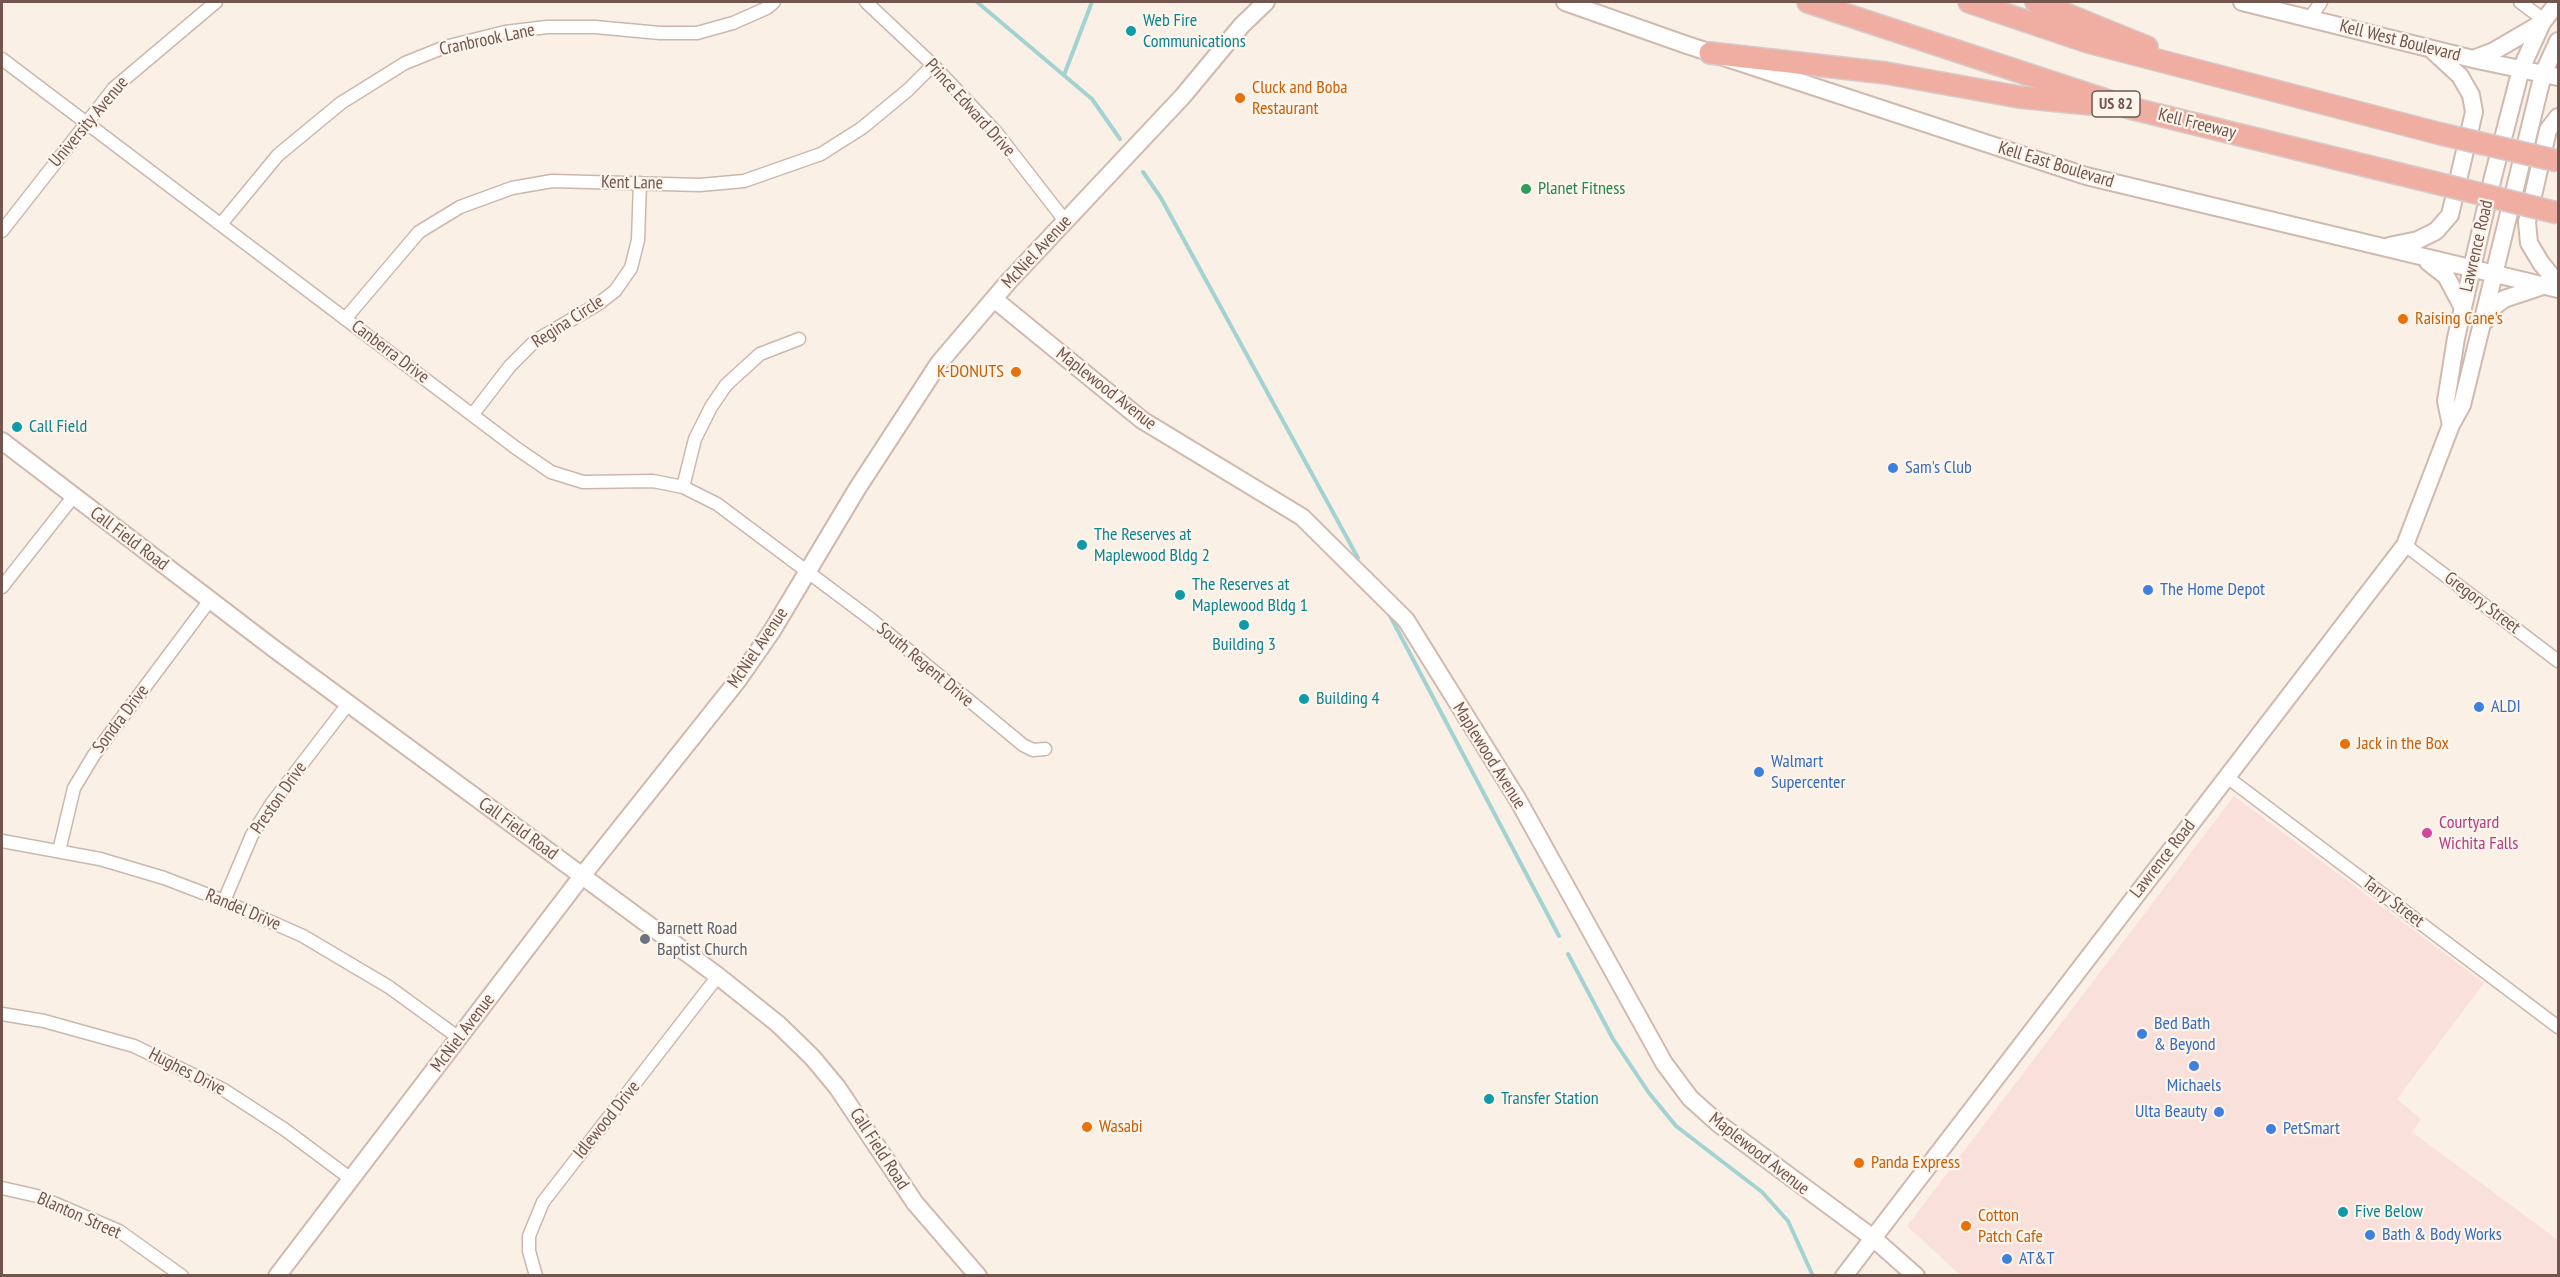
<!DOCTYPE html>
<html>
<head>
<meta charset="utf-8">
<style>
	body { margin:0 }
	#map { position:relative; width:2560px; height:1277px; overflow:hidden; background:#faf0e6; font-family:"PT Sans Narrow",sans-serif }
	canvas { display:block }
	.frame { position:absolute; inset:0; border:3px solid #72564d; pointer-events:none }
</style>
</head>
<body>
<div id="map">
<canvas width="2560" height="1277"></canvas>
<div class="frame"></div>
</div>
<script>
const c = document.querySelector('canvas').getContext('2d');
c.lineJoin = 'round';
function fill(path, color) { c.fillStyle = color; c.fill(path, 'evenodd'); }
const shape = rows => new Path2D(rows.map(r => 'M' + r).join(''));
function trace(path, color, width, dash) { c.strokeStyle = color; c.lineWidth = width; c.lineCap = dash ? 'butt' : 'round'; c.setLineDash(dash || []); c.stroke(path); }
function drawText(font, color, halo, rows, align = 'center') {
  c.font = font + ' "PT Sans Narrow",sans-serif'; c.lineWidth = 4.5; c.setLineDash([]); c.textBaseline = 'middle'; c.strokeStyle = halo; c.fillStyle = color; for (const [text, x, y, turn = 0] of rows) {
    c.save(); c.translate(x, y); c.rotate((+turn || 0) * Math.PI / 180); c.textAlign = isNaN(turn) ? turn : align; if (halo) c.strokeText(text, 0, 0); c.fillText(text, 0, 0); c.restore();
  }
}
const commercial = shape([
	[2234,796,2484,983,2397,1099,2421,1119,2412,1132,2558,1240,2558,1275,1960,1275,1907,1226]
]);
const stream = shape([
	[977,2,1092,99,1120,139],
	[1064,75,1092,2],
	[1143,172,1161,198,1358,558],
	[1388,612,1559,936],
	[1568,954,1613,1039,1649,1093,1676,1126,1762,1192,1788,1221,1813,1276]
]);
const street = shape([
	[866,2,933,65,996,132,1066,222],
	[2520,2,2544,20],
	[2310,18,2321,2],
	[2,59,516,448,551,472,583,482,653,481,683,487,717,504,872,620,1023,745,1033,750,1045,749],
	[221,224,278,155,341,103,405,63,445,47,505,32,547,27,595,27,660,33,697,33,733,23,767,8,774,2],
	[2,231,114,88,216,2],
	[345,319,419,232,460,207,512,188,552,181,700,185,744,181,821,154,862,128,908,90,933,65],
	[473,414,510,366,535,341,598,304,615,291,631,268,638,240,640,183],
	[683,487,695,439,711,407,726,385,760,354,799,339],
	[2405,545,2558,661],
	[2,587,73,497],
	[2227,777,2558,1027],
	[2,841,100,859,164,878,224,901,303,936,389,987,459,1038],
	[59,851,74,788,94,755,210,600],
	[224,901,252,835,272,803,348,704],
	[2,1014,44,1021,134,1046,224,1090,284,1129,351,1179],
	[2,1188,37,1196,119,1231,182,1276],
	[536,1276,529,1251,529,1236,543,1202,718,976]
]);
const secondary = shape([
	[1565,2,1684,44,2086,176,2558,289],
	[2242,2,2477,60,2558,77],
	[2473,59,2494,51,2542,23],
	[2558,117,2548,130,2527,222,2529,243,2541,263,2558,284],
	[2389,246,2418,240,2436,231,2450,215,2474,112,2471,95,2460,76,2433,51],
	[2428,262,2446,276,2463,308],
	[994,299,1142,420,1302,517,1406,620,1518,800,1664,1063,1690,1098,1719,1124,1873,1238,1916,1276],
	[2486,320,2492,308,2504,299,2540,287],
	[2451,425,2446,401,2456,338,2493,177,2521,69,2542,23,2558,2],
	[2,441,273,648,718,976,778,1024,812,1057,837,1087,915,1203,978,1276],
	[277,1276,582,876,738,680,772,631,857,489,939,363,1009,281,1183,96,1242,25,1266,2],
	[1844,1276,2405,545,2451,425,2462,405,2543,74,2558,41]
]);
const highway = shape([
	[1808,2,2130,108,2432,182],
	[1969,2,2088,42,2441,134],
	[2036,2,2147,47],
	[1710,53,1886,73,2019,97,2090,104]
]);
const highwayBridge = shape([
	[2441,134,2558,161],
	[2432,182,2558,213]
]);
const markers = [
	[1131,31,6,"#0f9aa8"],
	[1240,98,6,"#e8710a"],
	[1526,189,6,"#2e9e5b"],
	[2403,319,6,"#e8710a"],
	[1016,372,6,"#e8710a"],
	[17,427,6,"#0f9aa8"],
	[1893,468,6,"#3f7fe0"],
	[1082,545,6,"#0f9aa8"],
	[2148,590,6,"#3f7fe0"],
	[1180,595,6,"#0f9aa8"],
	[1244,625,6,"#0f9aa8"],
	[1304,699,6,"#0f9aa8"],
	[2479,707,6,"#3f7fe0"],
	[2345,744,6,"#e8710a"],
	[1759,772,6,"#3f7fe0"],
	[2427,833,6,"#d1479c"],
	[645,939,6,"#6b7280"],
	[2142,1034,6,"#3f7fe0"],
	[2194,1066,6,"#3f7fe0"],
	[1489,1099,6,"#0f9aa8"],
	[2219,1112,6,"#3f7fe0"],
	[1087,1127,6,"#e8710a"],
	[2271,1129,6,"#3f7fe0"],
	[1859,1163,6,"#e8710a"],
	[2343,1212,6,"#0f9aa8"],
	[1966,1226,6,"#e8710a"],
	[2370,1235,6,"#3f7fe0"],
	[2007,1259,6,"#3f7fe0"]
];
const shields = [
	[2116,104,48]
];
const shieldNames = [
	["US 82",2116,104]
];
const cultureNames = [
	["Web Fire",1143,21],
	["Communications",1143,42],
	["Call Field",29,427],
	["The Reserves at",1094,535],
	["Maplewood Bldg 2",1094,556],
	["The Reserves at",1192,585],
	["Maplewood Bldg 1",1192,606],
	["Building 3",1244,645,"center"],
	["Building 4",1316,699],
	["Transfer Station",1501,1099],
	["Five Below",2355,1212]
];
const streetNames = [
	["Cranbrook Lane",487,40,-12],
	["Kell West Boulevard",2400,41,14],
	["Prince Edward Drive",970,108,48],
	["University Avenue",89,122,-50],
	["Kell Freeway",2197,124,14],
	["Kell East Boulevard",2056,165,17],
	["Kent Lane",632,183,1],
	["Lawrence Road",2477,246,-77],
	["McNiel Avenue",1037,252,-47],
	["Regina Circle",568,322,-33],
	["Canberra Drive",390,352,37],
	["Maplewood Avenue",1106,389,38],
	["Call Field Road",129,539,37],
	["Gregory Street",2482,603,37],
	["McNiel Avenue",758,648,-56],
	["South Regent Drive",925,665,40],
	["Sondra Drive",121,719,-53],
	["Maplewood Avenue",1489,756,58],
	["Preston Drive",279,798,-55],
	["Call Field Road",518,829,36],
	["Lawrence Road",2163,859,-52],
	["Tarry Street",2393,902,37],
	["Randel Drive",243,910,23],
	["McNiel Avenue",463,1033,-53],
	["Hughes Drive",187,1072,27],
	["Idlewood Drive",607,1120,-51],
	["Call Field Road",879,1149,57],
	["Maplewood Avenue",1759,1154,38],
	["Blanton Street",79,1216,24]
];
const foodNames = [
	["Cluck and Boba",1252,88],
	["Restaurant",1252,109],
	["Raising Cane's",2415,319],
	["K-DONUTS",1004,372,"right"],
	["Jack in the Box",2357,744],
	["Wasabi",1099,1127],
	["Panda Express",1871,1163],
	["Cotton",1978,1216],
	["Patch Cafe",1978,1237]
];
const leisureNames = [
	["Planet Fitness",1538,189]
];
const shopNames = [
	["Sam's Club",1905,468],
	["The Home Depot",2160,590],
	["ALDI",2491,707],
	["Walmart",1771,762],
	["Supercenter",1771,783],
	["Bed Bath",2154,1024],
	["& Beyond",2154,1045],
	["Michaels",2194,1086,"center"],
	["Ulta Beauty",2207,1112,"right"],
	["PetSmart",2283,1129],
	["Bath & Body Works",2382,1235],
	["AT&T",2019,1259]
];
const hotelNames = [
	["Courtyard",2439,823],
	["Wichita Falls",2439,844]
];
const worshipNames = [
	["Barnett Road",657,929],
	["Baptist Church",657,950]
];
fill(commercial, '#fae0db');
trace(stream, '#a3d2d3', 4);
trace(street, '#cbb7ad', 15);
trace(secondary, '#d0b9ae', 20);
trace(highway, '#d5ccca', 24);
trace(street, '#fff', 12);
trace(secondary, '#fff', 16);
trace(highway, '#f0ada2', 21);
trace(highwayBridge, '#d5ccca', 24, []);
trace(highwayBridge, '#f0ada2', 21);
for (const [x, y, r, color] of markers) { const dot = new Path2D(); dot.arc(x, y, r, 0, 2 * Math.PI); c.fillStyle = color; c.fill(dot); trace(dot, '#fdf5ec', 2); }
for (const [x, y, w] of shields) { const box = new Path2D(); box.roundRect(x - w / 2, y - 13, w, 26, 4.5); c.fillStyle = '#fdf5ec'; c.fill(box); trace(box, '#72564d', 1.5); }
drawText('bold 16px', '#72564d', null, shieldNames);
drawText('18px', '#0d838f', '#fdf5ec', cultureNames, 'left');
drawText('18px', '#72564d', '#fdf5ec', streetNames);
drawText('18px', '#c56008', '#fdf5ec', foodNames, 'left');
drawText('18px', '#27864d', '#fdf5ec', leisureNames, 'left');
drawText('18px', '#366cbe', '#fdf5ec', shopNames, 'left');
drawText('18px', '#b23c85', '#fdf5ec', hotelNames, 'left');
drawText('18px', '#5b616d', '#fdf5ec', worshipNames, 'left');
</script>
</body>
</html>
